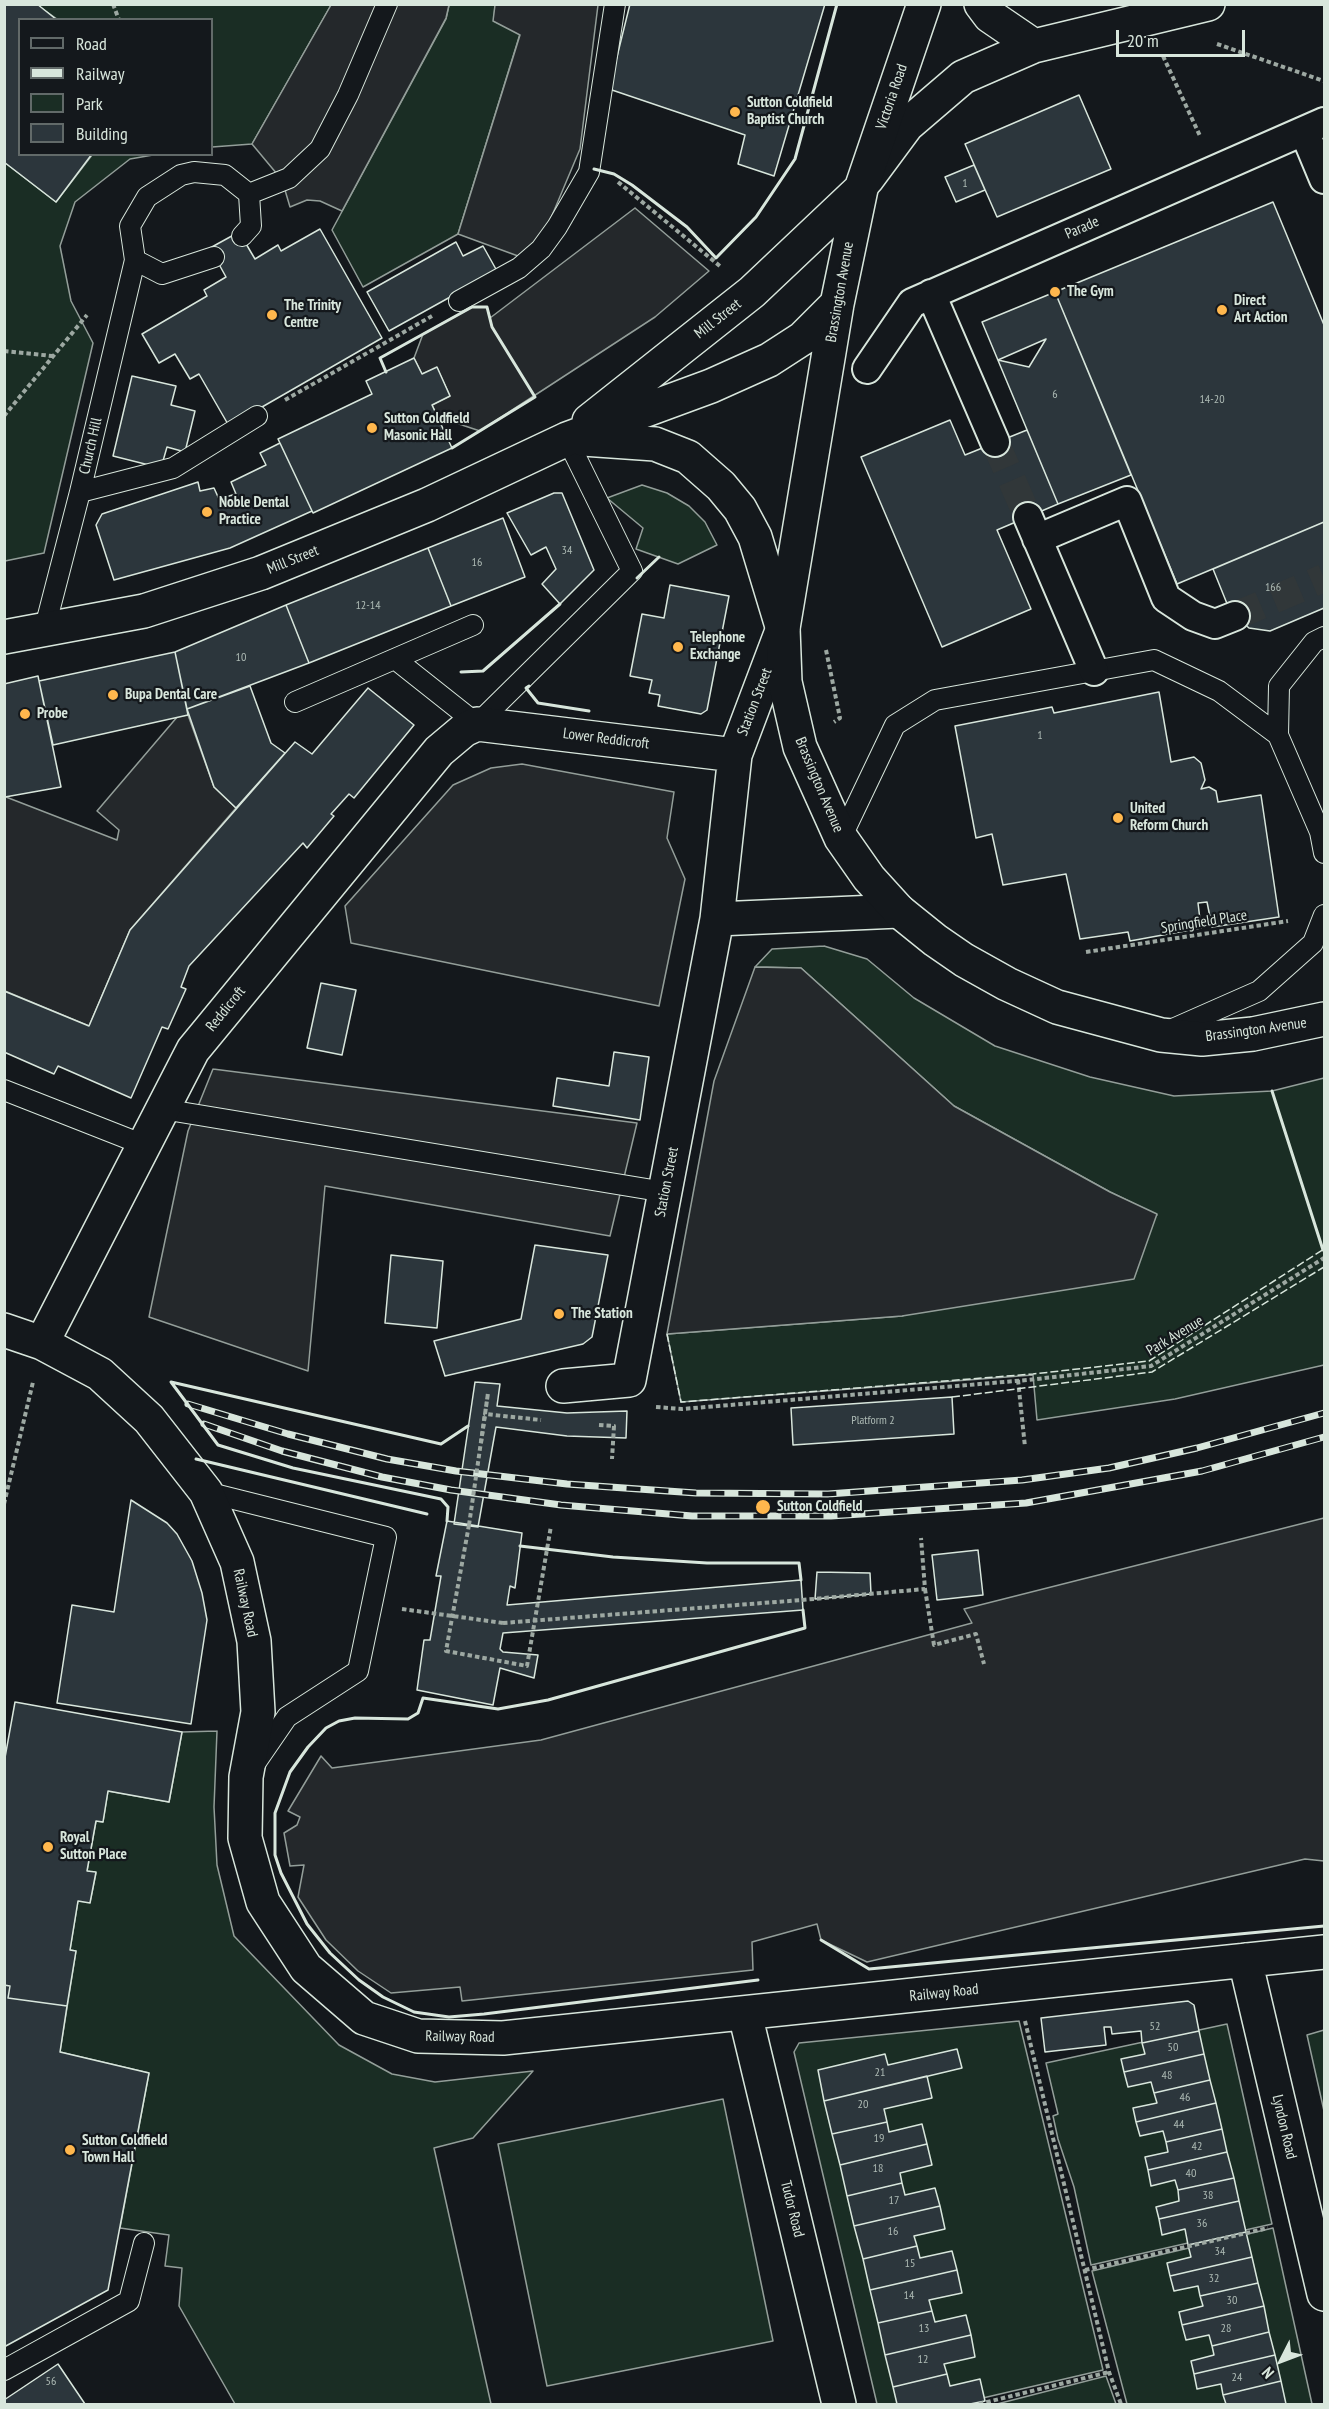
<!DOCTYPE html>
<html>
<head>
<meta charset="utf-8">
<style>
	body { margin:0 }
	#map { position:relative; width:1329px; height:2409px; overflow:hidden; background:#14181c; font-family:"PT Sans Narrow",sans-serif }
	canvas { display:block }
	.frame { position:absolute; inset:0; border:6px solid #d8e6dc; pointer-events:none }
	.legend { position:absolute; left:18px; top:18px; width:195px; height:138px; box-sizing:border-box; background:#14181c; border:2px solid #626a69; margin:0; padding:8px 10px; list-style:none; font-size:18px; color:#d8e6dc }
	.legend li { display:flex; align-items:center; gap:12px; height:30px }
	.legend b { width:30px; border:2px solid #626a69 }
	.north { position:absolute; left:1251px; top:2331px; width:60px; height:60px; -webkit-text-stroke:4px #14181c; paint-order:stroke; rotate:228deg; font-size:16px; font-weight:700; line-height:24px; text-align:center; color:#d8e6dc }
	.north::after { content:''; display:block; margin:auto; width:21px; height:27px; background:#d8e6dc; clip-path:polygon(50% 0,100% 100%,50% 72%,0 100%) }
	.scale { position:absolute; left:1116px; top:30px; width:129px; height:27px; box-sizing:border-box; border:3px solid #d8e6dc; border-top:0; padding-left:8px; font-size:18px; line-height:21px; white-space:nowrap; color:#d8e6dc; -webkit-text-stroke:4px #14181c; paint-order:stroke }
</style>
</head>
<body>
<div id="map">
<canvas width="1329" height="2409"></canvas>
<div class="frame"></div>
<ul class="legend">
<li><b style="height:8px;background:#14181c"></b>Road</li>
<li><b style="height:8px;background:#d8e6dc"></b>Railway</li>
<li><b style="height:16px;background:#1a2d24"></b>Park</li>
<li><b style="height:16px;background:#2c363c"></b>Building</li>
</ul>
<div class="north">N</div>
<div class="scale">20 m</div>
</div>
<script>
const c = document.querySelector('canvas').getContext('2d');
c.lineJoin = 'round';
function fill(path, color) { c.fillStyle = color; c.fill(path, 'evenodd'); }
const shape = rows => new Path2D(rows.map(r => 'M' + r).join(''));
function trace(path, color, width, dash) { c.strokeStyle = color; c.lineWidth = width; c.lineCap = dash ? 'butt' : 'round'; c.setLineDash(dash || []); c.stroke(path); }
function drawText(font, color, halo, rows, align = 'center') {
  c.font = font + ' "PT Sans Narrow",sans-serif'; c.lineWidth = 4.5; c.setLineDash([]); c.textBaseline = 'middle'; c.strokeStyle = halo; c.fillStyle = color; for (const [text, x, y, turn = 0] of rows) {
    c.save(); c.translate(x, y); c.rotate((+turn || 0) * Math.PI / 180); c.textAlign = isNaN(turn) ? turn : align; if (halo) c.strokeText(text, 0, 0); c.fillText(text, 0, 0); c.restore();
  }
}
const green = shape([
	[37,5,331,5,252,144,212,147,212,20,57,19,37,5],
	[449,5,495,5,494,21,520,34,458,234,363,287,332,230,446,19,449,5],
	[92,155,153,155,130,159,75,202,60,246,71,301,93,343,44,553,5,561,4,162,56,202,92,155],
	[642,485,667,493,689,506,705,522,717,545,678,564,636,549,643,528,607,498,642,485],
	[824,946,867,959,914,998,995,1046,1090,1077,1174,1096,1272,1091,1324,1078,1324,1365,1175,1399,1037,1420,1033,1375,681,1402,667,1334,902,1316,1157,1215,1110,1192,954,1106,801,968,755,967,772,949,824,946],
	[217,1731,214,1807,217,1865,234,1936,339,2045,392,2074,435,2082,533,2071,473,2138,434,2148,491,2404,235,2404,179,2306,182,2268,165,2266,169,2235,120,2228,149,2073,60,2052,76,1951,70,1950,78,1901,90,1902,96,1873,87,1871,96,1821,103,1822,108,1791,169,1802,182,1732,217,1731],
	[1019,2021,1103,2370,957,2404,877,2404,794,2052,799,2043,1019,2021],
	[1227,2024,1272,2224,1091,2265,1074,2187,1058,2139,1053,2116,1058,2114,1046,2063,1227,2024],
	[1324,2030,1324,2111,1307,2035,1324,2030],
	[723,2099,773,2341,547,2386,498,2144,723,2099],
	[1273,2228,1312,2404,1127,2404,1092,2271,1273,2228],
	[1106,2376,1116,2404,997,2404,1106,2376]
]);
const parking = shape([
	[331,5,449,5,446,18,342,211,320,201,307,200,290,207,282,180,252,144,331,5],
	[495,5,598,5,580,149,548,225,533,249,518,256,458,234,520,35,493,21,495,5],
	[635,208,709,271,655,317,480,431,438,417,432,405,450,396,437,368,422,374,414,358,423,334,472,307,487,307,490,318,635,208],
	[188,715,214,787,236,808,130,930,89,1026,5,991,4,793,6,797,117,840,119,830,97,811,178,716,188,715],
	[522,764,674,792,667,838,685,879,659,1006,351,943,345,906,453,785,491,768,522,764],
	[755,967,801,968,954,1106,1110,1192,1157,1214,1134,1279,902,1316,667,1334,714,1081,755,967],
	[213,1069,637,1123,610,1236,325,1186,308,1371,149,1317,188,1131,213,1069],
	[1324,1518,1324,1861,1305,1859,867,1962,821,1940,817,1924,752,1942,753,1970,462,2001,460,1987,391,1993,358,1971,326,1940,298,1897,304,1865,290,1866,284,1833,297,1825,300,1817,288,1811,321,1756,332,1768,541,1740,972,1623,964,1609,1324,1518]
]);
const building = shape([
	[4,4,37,4,57,20,20,20,20,154,92,154,56,202,4,162,4,4],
	[630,4,825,4,774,176,738,164,745,135,609,89,630,4],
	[1079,95,1111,169,997,217,965,144,1079,95],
	[974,165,985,190,956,202,945,177,974,165],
	[1273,202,1324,325,1324,522,1177,584,1055,292,1273,202],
	[320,229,382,338,229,426,199,374,190,379,175,354,159,363,142,334,207,296,204,290,226,277,210,248,239,232,255,259,278,245,281,251,320,229],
	[456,242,463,256,483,246,497,271,389,331,367,292,456,242],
	[1055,292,1131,475,1058,504,982,322,1055,292],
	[1046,339,1029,367,998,360,1046,339],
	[414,358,422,374,437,367,450,396,432,405,452,448,313,513,278,439,372,394,366,381,414,358],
	[132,376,176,386,171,405,195,411,185,452,167,447,161,468,113,456,132,376],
	[950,420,965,455,1027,430,1058,504,997,530,1031,609,942,647,861,457,950,420],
	[280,443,312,511,230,548,114,580,96,525,102,514,198,482,200,491,214,488,219,499,236,494,231,482,266,465,260,453,280,443],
	[554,493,562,493,594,570,560,604,542,584,556,569,546,547,531,555,507,513,554,493],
	[503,518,525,577,451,606,428,548,503,518],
	[1324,522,1324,608,1270,631,1249,628,1230,611,1213,569,1324,522],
	[428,548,451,606,309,663,286,605,428,548],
	[670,585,729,596,707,710,701,714,658,706,660,695,649,693,652,680,630,676,642,614,664,618,670,585],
	[286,605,309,663,187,709,175,652,286,605],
	[175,652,188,715,53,745,39,681,175,652],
	[38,676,61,787,5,797,4,684,38,676],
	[250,686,271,743,285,753,236,808,214,787,187,709,250,686],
	[368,688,414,725,354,798,349,794,331,814,334,816,307,848,303,843,189,966,181,987,186,989,168,1029,162,1027,131,1098,58,1066,54,1074,4,1052,4,991,89,1026,130,930,295,742,312,754,368,688],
	[1159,692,1171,762,1194,757,1201,763,1205,780,1201,789,1209,787,1216,791,1218,802,1261,795,1279,917,1212,927,1207,902,1198,903,1201,928,1130,941,1128,932,1080,939,1066,874,1003,885,992,834,976,838,955,726,1052,707,1054,713,1159,692],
	[321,983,356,990,342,1055,307,1048,321,983],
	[614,1052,649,1057,640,1120,553,1106,557,1078,609,1086,614,1052],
	[535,1245,608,1255,592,1337,583,1344,445,1376,434,1341,521,1319,535,1245],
	[391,1255,443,1261,437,1328,385,1323,391,1255],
	[475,1382,500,1384,497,1406,567,1413,627,1411,626,1438,567,1436,496,1427,478,1527,454,1524,475,1382],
	[952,1397,954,1434,793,1445,791,1408,952,1397],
	[131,1500,167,1523,177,1534,192,1561,202,1593,207,1620,191,1724,57,1703,72,1605,114,1612,131,1500],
	[447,1521,522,1533,515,1588,510,1586,507,1605,801,1580,803,1610,503,1633,500,1649,503,1652,538,1655,534,1678,500,1668,493,1705,417,1690,424,1640,430,1640,441,1576,436,1576,447,1521],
	[978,1550,983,1595,937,1600,932,1555,978,1550],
	[817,1572,870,1573,871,1594,815,1599,817,1572],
	[15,1702,182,1732,169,1802,108,1791,103,1822,96,1821,87,1871,96,1872,90,1903,78,1901,70,1950,76,1951,67,2006,8,1998,10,1986,4,1985,4,1763,15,1702],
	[4,1985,10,1986,8,1998,67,2006,60,2052,149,2073,108,2290,4,2347,4,1985],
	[1188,2001,1194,2005,1199,2031,1142,2043,1141,2031,1112,2034,1111,2027,1104,2027,1106,2045,1045,2052,1041,2018,1188,2001],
	[1199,2031,1204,2054,1124,2072,1121,2059,1145,2054,1142,2043,1199,2031],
	[957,2049,962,2068,824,2101,818,2070,885,2054,888,2065,957,2049],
	[1204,2054,1210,2080,1154,2093,1151,2082,1128,2087,1124,2072,1204,2054],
	[927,2076,932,2098,884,2109,887,2122,832,2134,824,2101,927,2076],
	[1210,2080,1216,2103,1136,2122,1133,2108,1157,2103,1154,2093,1210,2080],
	[1216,2103,1222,2129,1166,2142,1163,2131,1140,2136,1136,2122,1216,2103],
	[887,2122,889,2132,922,2124,927,2144,840,2165,832,2134,887,2122],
	[1222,2129,1227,2152,1148,2170,1145,2157,1168,2152,1166,2142,1222,2129],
	[927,2144,932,2165,900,2173,902,2183,847,2196,840,2165,927,2144],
	[1227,2152,1234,2178,1178,2190,1175,2180,1151,2186,1148,2170,1227,2152],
	[1234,2178,1239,2201,1159,2219,1156,2207,1179,2201,1178,2190,1234,2178],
	[902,2183,905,2195,935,2188,940,2206,854,2226,847,2196,902,2183],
	[1239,2201,1246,2232,1188,2245,1185,2229,1162,2235,1159,2219,1239,2201],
	[940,2206,945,2229,914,2236,917,2246,863,2259,854,2226,940,2206],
	[1246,2232,1252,2257,1170,2276,1167,2263,1191,2257,1188,2245,1246,2232],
	[917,2246,920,2258,952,2251,957,2270,870,2290,863,2259,917,2246],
	[1252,2257,1258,2283,1200,2296,1198,2286,1174,2291,1170,2276,1252,2257],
	[957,2270,962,2293,929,2300,932,2311,878,2323,870,2290,957,2270],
	[1258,2283,1264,2306,1182,2325,1179,2312,1203,2306,1200,2296,1258,2283],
	[1264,2306,1269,2332,1212,2346,1209,2335,1186,2340,1182,2325,1264,2306],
	[932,2311,935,2322,966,2315,971,2335,885,2355,878,2323,932,2311],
	[1269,2332,1275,2355,1194,2374,1191,2361,1214,2355,1212,2346,1269,2332],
	[971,2335,975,2357,944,2364,947,2374,893,2387,885,2355,971,2335],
	[1275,2355,1281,2381,1223,2395,1221,2384,1197,2389,1194,2374,1275,2355],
	[58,2364,85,2404,4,2404,4,2400,58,2364],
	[947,2374,950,2386,980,2379,985,2401,970,2404,897,2404,893,2387,947,2374],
	[1281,2381,1286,2404,1226,2404,1223,2395,1281,2381]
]);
const pedestrianTunnel = shape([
	[995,442,1028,517],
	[1235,616,1324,578]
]);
const path = shape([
	[113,4,119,20],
	[1217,44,1324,81],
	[1163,56,1200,136],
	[618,182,721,267],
	[4,298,4,299],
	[4,351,52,356],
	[285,400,432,316],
	[4,416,87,315],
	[826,650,840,718,834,722],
	[1086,952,1288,921],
	[1018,1380,1025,1447],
	[656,1407,682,1409,1028,1380,1151,1366,1324,1258],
	[599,1425,614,1426,612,1459],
	[481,1443,488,1393,485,1414,541,1420],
	[4,1504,33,1382],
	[469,1525,446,1651,527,1666,551,1526],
	[925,1589,934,1645,976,1634,984,1664],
	[802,1600,925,1589,921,1538],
	[402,1609,503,1623],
	[1025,2021,1109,2372,1121,2404],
	[1085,2270,1268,2228],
	[979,2404,1109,2372]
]);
const service = shape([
	[249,194,289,178,320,149,348,95,387,4],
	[214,257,162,274,135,260,130,226,147,197,181,175,194,172,225,175,249,194,251,226,242,236],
	[459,301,519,268,541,249,557,227,589,172,615,4],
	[80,492,173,468,257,416],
	[44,631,80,492,135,260],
	[395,659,477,724,632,571,567,439],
	[295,702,473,625],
	[1278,735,1279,686,1314,642,1324,637],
	[841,838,895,725,935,700,1154,660,1219,691,1278,735,1320,832,1324,853],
	[1166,1032,1259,991,1313,943,1324,915],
	[4,1090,144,1145],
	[162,1109,665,1192],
	[206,1492,386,1537,358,1671,287,1717,254,1765],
	[4,2370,129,2301,144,2243]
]);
const pedestrian = shape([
	[1304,131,1324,179],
	[931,294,995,442],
	[867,369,912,303,1324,122],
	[1028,517,1094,671],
	[1037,539,1127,501,1166,598,1193,616,1215,624,1235,616]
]);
const minor = shape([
	[981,4,990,16,1034,46],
	[867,179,907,125,963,77,1034,46,1208,4],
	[717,919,899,911],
	[4,1330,42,1343,100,1374,149,1419,206,1492,237,1562,254,1641,258,1712,246,1777,245,1838,263,1902,306,1968,364,2018,418,2036,503,2038,1324,1952],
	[42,1343,193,1050,439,751,464,730,477,724,735,755],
	[563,1386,629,1380,717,919,735,755,783,628],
	[1245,1960,1324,2294],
	[745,2014,839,2404]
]);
const primary = shape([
	[924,4,861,189,837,304,783,628,785,682,800,747,841,838,869,878,899,911,935,940,964,960,1007,984,1057,1007,1161,1035,1202,1039,1253,1034,1324,1019],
	[589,421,752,292,861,189],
	[583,439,655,444,688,457,721,486,740,509,755,537,781,623],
	[4,637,144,611,261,573,427,505,567,439,711,386,769,360,803,338,837,304]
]);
const rail = shape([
	[188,1404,288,1434,387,1459,456,1471,567,1484,696,1493,828,1494,1022,1480,1109,1468,1197,1448,1324,1413],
	[204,1424,282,1451,382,1477,451,1490,561,1505,692,1516,831,1516,1026,1503,1202,1471,1324,1437]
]);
const pathBridge = shape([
	[469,1525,485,1414],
	[503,1623,802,1600]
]);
const fence = shape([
	[667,1334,681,1402,1033,1374,1149,1361,1324,1249],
	[952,1397,1152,1372,1324,1267]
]);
const wall = shape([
	[594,169,614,174,632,185,687,227,716,258,756,217,795,159,837,4],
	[386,372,380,358,472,307,487,307,492,327,535,397,452,448],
	[637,578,659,557],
	[461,672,483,671,560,604],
	[529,686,526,688,538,703,589,711],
	[1272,1091,1323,1250],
	[196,1459,427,1514],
	[447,1521,448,1507,441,1499,293,1468,218,1445,171,1382,441,1444,468,1426],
	[520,1546,613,1557,707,1563,799,1563,801,1580],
	[821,1940,869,1969,1324,1926],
	[758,1980,484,2014,449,2017,414,2012,383,1997,359,1980,330,1953,307,1924,281,1873,275,1855,275,1813,290,1772,308,1747,326,1728,339,1721,355,1718,408,1719,418,1713,423,1698,498,1709,548,1700,805,1628,803,1610]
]);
const markers = [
	[735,112,6,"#ffb74d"],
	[1055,292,6,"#ffb74d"],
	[1222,310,6,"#ffb74d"],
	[272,315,6,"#ffb74d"],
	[372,428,6,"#ffb74d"],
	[207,512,6,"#ffb74d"],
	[678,647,6,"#ffb74d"],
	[113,695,6,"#ffb74d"],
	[25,714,6,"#ffb74d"],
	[1118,818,6,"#ffb74d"],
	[559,1314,6,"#ffb74d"],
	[763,1507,8,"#ffb74d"],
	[48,1847,6,"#ffb74d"],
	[70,2150,6,"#ffb74d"]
];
const numberNames = [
	["1",965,184],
	["6",1055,395],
	["14-20",1212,400],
	["34",567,551],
	["16",477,563],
	["166",1273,588],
	["12-14",368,606],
	["10",241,658],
	["1",1040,736],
	["Platform 2",873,1421],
	["52",1155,2027],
	["50",1173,2048],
	["21",880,2073],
	["48",1167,2076],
	["46",1185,2098],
	["20",863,2105],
	["44",1179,2125],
	["19",879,2139],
	["42",1197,2147],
	["18",878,2169],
	["40",1191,2174],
	["38",1208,2196],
	["17",894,2201],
	["36",1202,2224],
	["16",893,2232],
	["34",1220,2252],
	["15",910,2264],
	["32",1214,2279],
	["14",909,2296],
	["30",1232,2301],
	["13",924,2329],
	["28",1226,2329],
	["12",923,2360],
	["24",1237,2378],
	["56",51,2382]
];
const streetNames = [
	["Victoria Road",892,97,-71],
	["Parade",1082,228,-24],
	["Brassington Avenue",840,292,-80],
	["Mill Street",718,319,-38],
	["Church Hill",91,446,-77],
	["Mill Street",293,560,-22],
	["Station Street",755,702,-69],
	["Lower Reddicroft",606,739,7],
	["Brassington Avenue",819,785,67],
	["Springfield Place",1204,922,-9],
	["Reddicroft",226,1009,-51],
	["Brassington Avenue",1256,1030,-8],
	["Station Street",667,1182,-79],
	["Park Avenue",1175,1336,-31],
	["Railway Road",245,1603,78],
	["Railway Road",944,1993,-6],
	["Railway Road",460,2037,1],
	["Lyndon Road",1284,2127,77],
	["Tudor Road",792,2209,76]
];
const poiNames = [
	["Sutton Coldfield",747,103],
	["Baptist Church",747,120],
	["The Gym",1067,292],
	["Direct",1234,301],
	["Art Action",1234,318],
	["The Trinity",284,306],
	["Centre",284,323],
	["Sutton Coldfield",384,419],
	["Masonic Hall",384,436],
	["Noble Dental",219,503],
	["Practice",219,520],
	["Telephone",690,638],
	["Exchange",690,655],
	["Bupa Dental Care",125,695],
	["Probe",37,714],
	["United",1130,809],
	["Reform Church",1130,826],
	["The Station",571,1314],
	["Sutton Coldfield",777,1507],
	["Royal",60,1838],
	["Sutton Place",60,1855],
	["Sutton Coldfield",82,2141],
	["Town Hall",82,2158]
];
fill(green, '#1a2d24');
trace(green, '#939e99', 1.5);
fill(parking, '#24282b');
trace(parking, '#939e99', 1.5);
fill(building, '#2c363c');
trace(building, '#d8e6dc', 1.5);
trace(pedestrianTunnel, '#313739', 28, [28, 14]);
trace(service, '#d8e6dc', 22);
trace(pedestrian, '#d8e6dc', 32);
trace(minor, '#d8e6dc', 36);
trace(primary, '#d8e6dc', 36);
trace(path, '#9da8a2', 4, [4.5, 3]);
trace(service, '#14181c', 20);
trace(pedestrian, '#14181c', 28);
trace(minor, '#14181c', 33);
trace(primary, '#14181c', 33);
trace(rail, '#d8e6dc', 7);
trace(rail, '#14181c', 4.5, [14]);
trace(pathBridge, '#9da8a2', 4, [4.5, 3]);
trace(fence, '#d8e6dc', 1.5, [8, 3]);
trace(wall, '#d8e6dc', 3);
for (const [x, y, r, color] of markers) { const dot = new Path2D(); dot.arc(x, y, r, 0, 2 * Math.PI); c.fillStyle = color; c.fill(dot); trace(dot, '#14181c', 2); }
drawText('12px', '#adbab4', null, numberNames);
drawText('15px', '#d8e6dc', '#14181c', streetNames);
drawText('bold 15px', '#d8e6dc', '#14181c', poiNames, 'left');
</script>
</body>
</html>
